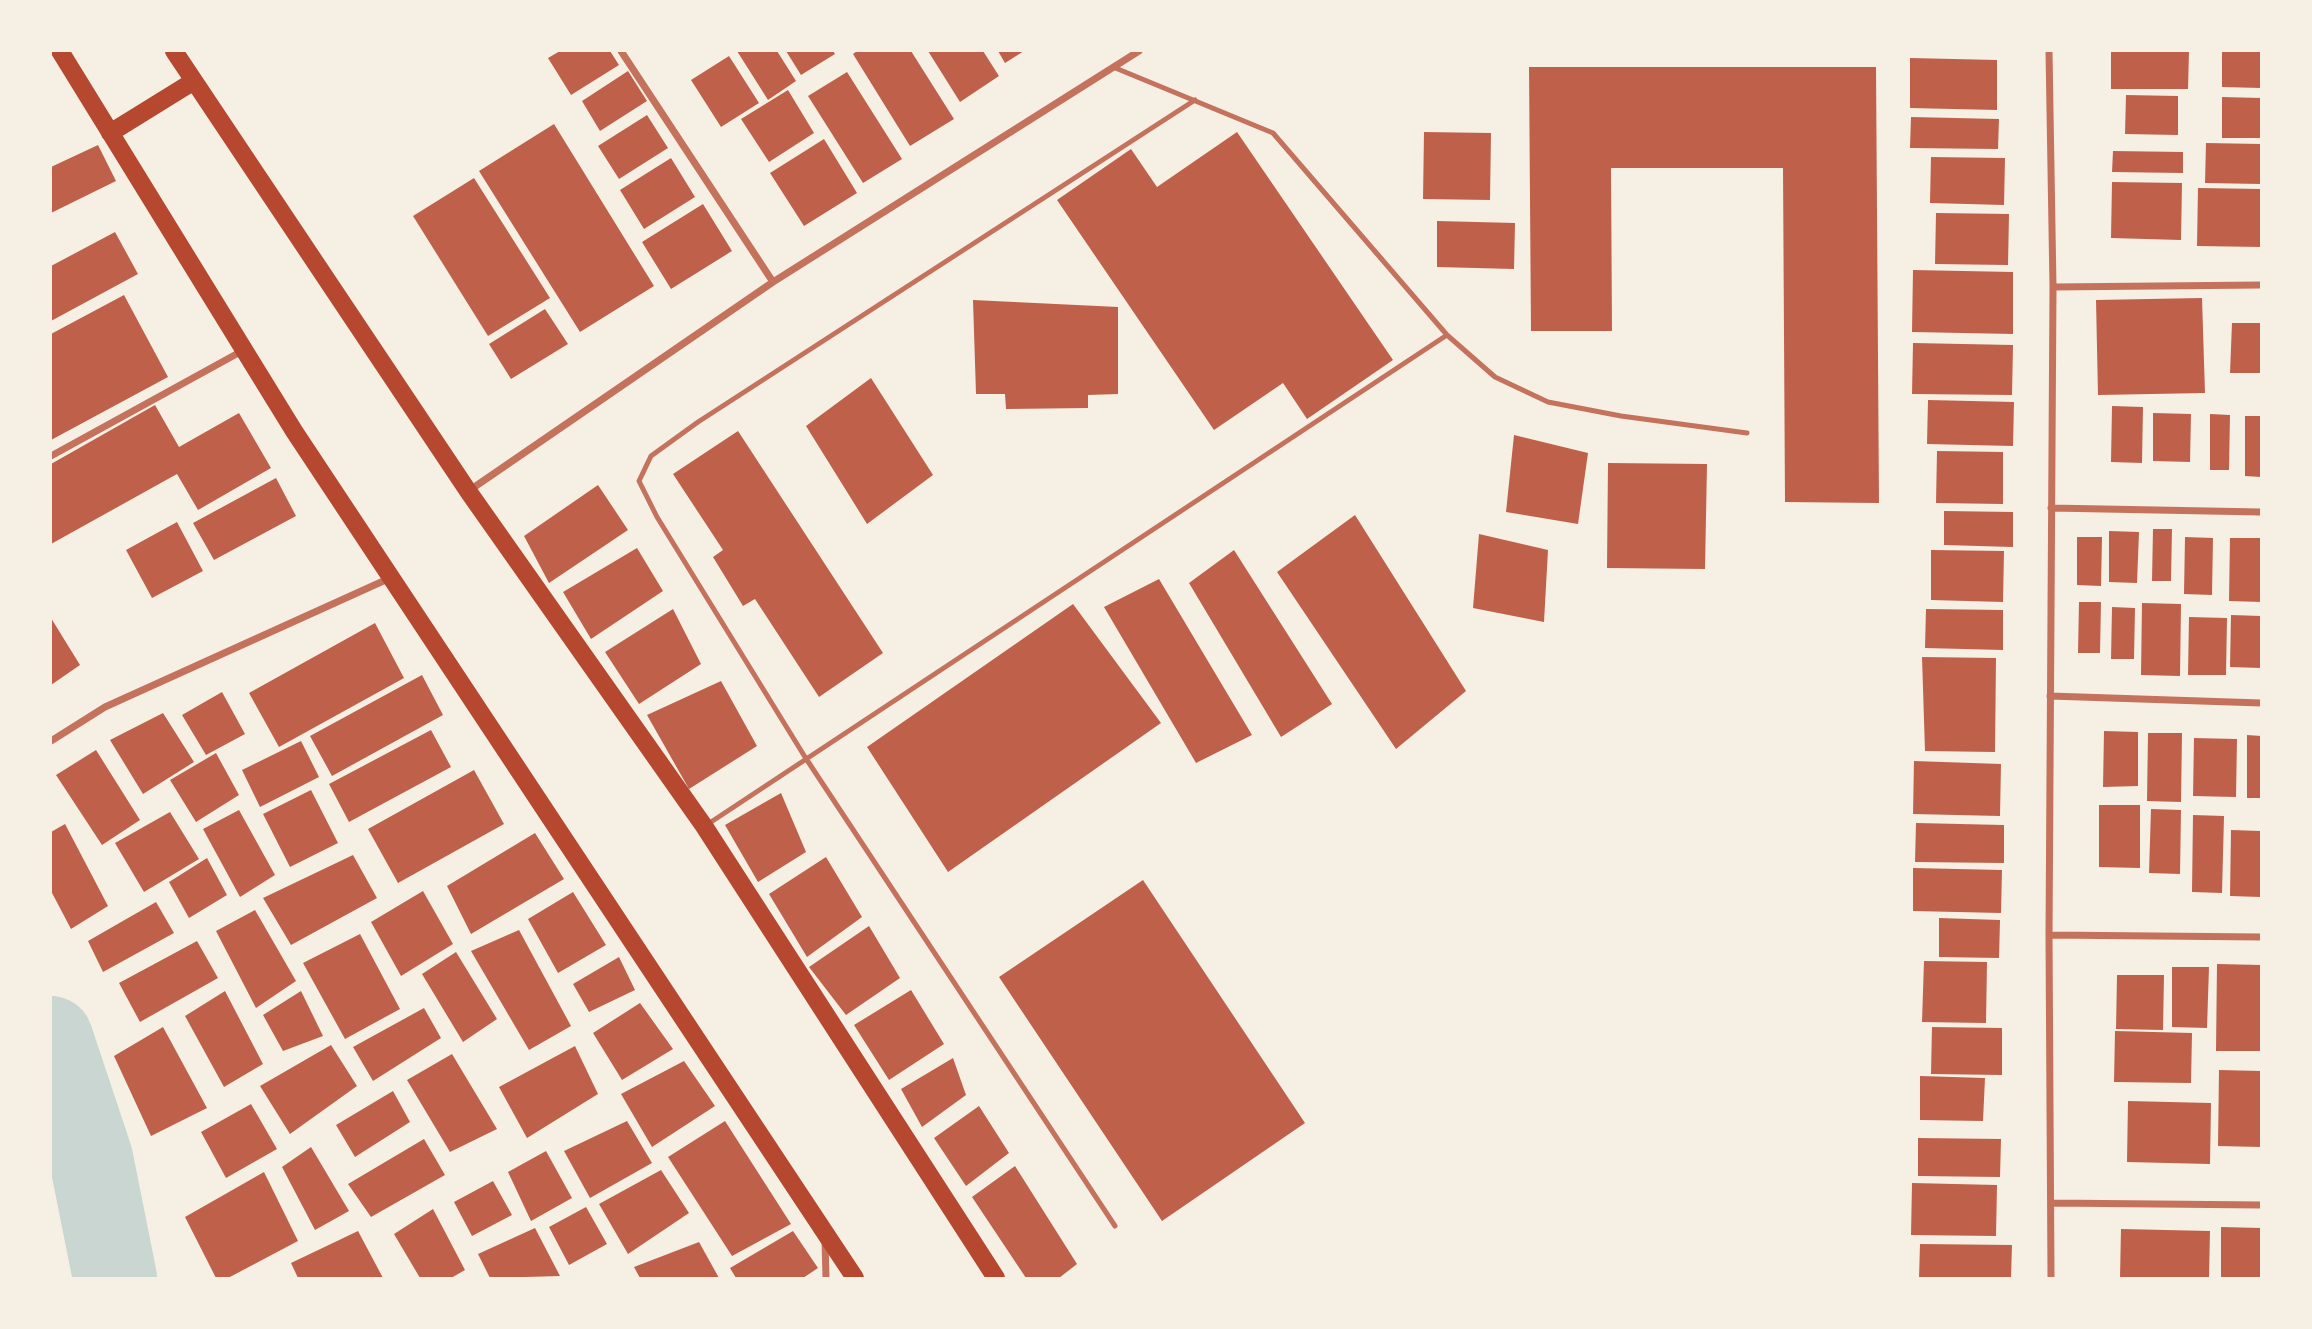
<!DOCTYPE html>
<html>
<head>
<meta charset="utf-8">
<style>
	body { margin:0 }
	#map { position:relative; width:2312px; height:1329px; overflow:hidden; background:#f6efe4; font-family:Jost,sans-serif }
	canvas { display:block }
	.frame { position:absolute; inset:0; border:52px solid #f6efe4; pointer-events:none }
</style>
</head>
<body>
<div id="map">
<canvas width="2312" height="1329"></canvas>
<div class="frame"></div>
</div>
<script>
const c = document.querySelector('canvas').getContext('2d');
c.lineJoin = 'round';
const shape = rows => new Path2D(rows.map(r => 'M' + r).join(''));
function trace(path, color, width, dash) { c.strokeStyle = color; c.lineWidth = width; c.lineCap = dash ? 'butt' : 'round'; c.setLineDash(dash || []); c.stroke(path); }
function fill(path, color) { c.fillStyle = color; c.fill(path, 'evenodd'); }
const river = shape([
	[51,1038,91,1158,115,1278]
]);
const building = shape([
	[560,51,610,51,619,65,571,95,548,58],
	[737,51,777,51,796,81,768,100],
	[786,51,833,51,835,54,801,75],
	[857,51,911,51,954,119,910,146,853,54],
	[928,51,983,51,999,76,960,102],
	[998,51,1024,51,1005,63],
	[2111,51,2189,51,2188,89,2111,89],
	[2222,51,2261,51,2261,88,2222,87],
	[729,56,759,103,721,127,691,80],
	[1910,58,1997,60,1997,110,1910,108],
	[1529,67,1876,67,1879,503,1785,502,1783,168,1611,168,1612,331,1531,331],
	[628,71,647,101,600,131,582,101],
	[847,72,902,159,863,183,808,96],
	[788,90,814,133,769,162,741,119],
	[2126,95,2178,96,2178,135,2125,134],
	[2222,97,2261,98,2261,138,2222,138],
	[647,115,668,148,619,179,598,146],
	[1911,117,1999,119,1998,149,1910,148],
	[554,124,654,286,580,332,479,171],
	[1237,132,1393,360,1307,419,1283,383,1214,430,1057,200,1131,149,1157,187],
	[1424,132,1491,133,1490,200,1423,199],
	[824,139,857,193,804,226,770,173],
	[2206,143,2261,144,2261,184,2205,183],
	[98,145,116,181,51,213,51,167],
	[2113,151,2183,152,2183,173,2112,172],
	[1931,157,2005,158,2004,205,1930,203],
	[671,158,695,197,644,229,620,190],
	[474,178,550,298,488,336,413,216],
	[2112,182,2182,183,2181,240,2111,238],
	[2198,188,2261,189,2261,247,2197,246],
	[703,204,732,251,671,289,642,242],
	[1936,213,2009,214,2008,265,1935,264],
	[1437,221,1515,223,1514,269,1437,267],
	[115,232,138,274,51,321,51,266],
	[1913,270,2013,272,2013,334,1912,332],
	[124,295,168,377,51,440,51,334],
	[2202,298,2205,393,2098,395,2096,300],
	[973,300,1118,307,1118,394,1088,395,1088,408,1006,409,1005,394,976,394],
	[545,309,568,344,511,379,489,344],
	[2232,323,2261,323,2261,373,2230,373],
	[1913,343,2013,345,2012,395,1912,394],
	[871,378,933,475,867,524,806,426],
	[1928,400,2014,402,2013,446,1927,444],
	[155,405,179,447,239,413,271,468,198,510,177,474,51,544,51,464],
	[2112,406,2143,407,2142,463,2111,462],
	[2153,413,2191,414,2190,462,2153,461],
	[2210,414,2230,415,2229,470,2210,470],
	[2245,416,2261,416,2261,477,2245,476],
	[738,431,883,653,819,697,755,599,743,606,713,557,723,550,673,474],
	[1514,435,1588,453,1578,524,1506,512],
	[1937,451,2003,452,2003,504,1936,503],
	[1608,463,1707,464,1705,569,1607,568],
	[276,478,296,516,214,560,193,523],
	[598,485,628,530,549,583,524,536],
	[1944,511,2013,512,2013,547,1944,545],
	[1355,515,1466,691,1396,749,1277,572],
	[177,522,203,571,152,598,126,550],
	[2153,529,2172,529,2171,581,2152,581],
	[2109,531,2139,532,2137,583,2109,582],
	[1479,534,1548,550,1544,622,1473,608],
	[2077,537,2102,537,2101,586,2077,585],
	[2185,537,2213,538,2212,595,2184,594],
	[2230,538,2261,538,2261,602,2229,601],
	[637,548,663,591,591,639,563,592],
	[1234,550,1332,704,1281,737,1189,583],
	[1931,550,2004,551,2003,602,1931,600],
	[1159,579,1252,735,1196,763,1104,607],
	[2079,602,2101,602,2100,653,2078,653],
	[2142,603,2181,604,2180,676,2141,675],
	[1073,604,1161,723,948,872,867,747],
	[2112,607,2135,608,2134,659,2111,659],
	[673,609,701,664,639,704,605,652],
	[1926,609,2003,610,2003,650,1925,648],
	[2231,615,2261,616,2261,668,2230,667],
	[2189,617,2227,618,2226,675,2188,675],
	[51,618,80,665,51,685],
	[375,623,404,678,279,747,249,693],
	[1922,657,1996,658,1995,752,1925,751],
	[422,675,443,715,332,776,310,736],
	[721,681,757,746,689,789,647,715],
	[222,692,245,734,206,755,182,715],
	[163,713,194,762,143,794,110,740],
	[431,730,451,767,349,822,329,784],
	[2104,731,2138,732,2138,786,2103,787],
	[2148,733,2182,733,2181,802,2147,801],
	[2247,735,2261,736,2261,798,2247,798],
	[2194,738,2237,739,2236,797,2193,796],
	[301,741,319,777,260,807,242,770],
	[96,750,140,820,102,845,56,775],
	[216,753,239,795,196,822,170,780],
	[1914,761,2001,764,2000,816,1913,814],
	[474,770,504,824,398,883,368,829],
	[311,790,338,843,290,867,263,814],
	[781,793,806,852,758,882,725,825],
	[2099,805,2140,805,2140,868,2099,867],
	[2151,809,2181,810,2180,874,2149,873],
	[239,810,275,875,240,897,203,829],
	[170,812,199,859,144,892,115,843],
	[2193,815,2224,816,2222,893,2192,892],
	[1916,823,2004,825,2004,863,1915,862],
	[65,824,108,906,71,929,51,891,51,832],
	[2231,830,2261,831,2261,897,2230,896],
	[535,833,564,879,471,934,447,886],
	[353,855,377,898,291,945,263,898],
	[826,857,862,917,807,957,769,894],
	[207,858,227,895,189,918,169,882],
	[1913,868,2002,870,2001,913,1913,911],
	[1143,880,1305,1123,1162,1221,999,977],
	[423,891,453,944,401,976,371,922],
	[573,892,606,945,558,973,528,919],
	[156,902,174,933,103,972,88,941],
	[255,910,296,981,256,1008,216,931],
	[1939,918,2000,920,1999,958,1939,957],
	[869,926,900,978,846,1015,809,967],
	[519,930,571,1026,529,1050,471,951],
	[360,934,400,1009,345,1039,303,963],
	[197,941,218,978,140,1022,119,983],
	[456,952,497,1019,463,1042,422,974],
	[619,957,635,990,589,1012,573,984],
	[1924,961,1987,962,1986,1023,1922,1022],
	[2217,964,2261,965,2261,1051,2216,1051],
	[2172,967,2209,967,2207,1028,2172,1027],
	[2117,975,2164,975,2163,1030,2116,1029],
	[911,990,944,1044,889,1080,854,1025],
	[225,991,263,1064,224,1087,185,1016],
	[301,991,323,1036,283,1051,263,1015],
	[640,1003,673,1049,622,1080,593,1033],
	[424,1008,441,1038,373,1081,353,1047],
	[163,1027,207,1108,151,1136,114,1056],
	[1932,1027,2002,1028,2002,1075,1931,1074],
	[2115,1031,2192,1033,2191,1083,2114,1082],
	[331,1045,357,1086,290,1134,260,1086],
	[575,1046,598,1094,527,1138,499,1087],
	[452,1054,497,1129,450,1152,407,1080],
	[953,1058,966,1095,922,1127,901,1089],
	[684,1061,715,1106,652,1147,621,1094],
	[2219,1070,2261,1071,2261,1147,2218,1146],
	[1920,1076,1985,1078,1983,1121,1920,1120],
	[393,1091,410,1122,355,1157,336,1125],
	[2128,1101,2211,1103,2210,1164,2127,1162],
	[251,1104,277,1149,226,1178,201,1132],
	[979,1106,1009,1153,966,1186,934,1138],
	[627,1121,652,1163,590,1198,564,1151],
	[725,1121,791,1224,732,1256,668,1157],
	[1918,1138,2001,1139,2000,1177,1918,1176],
	[424,1139,445,1175,371,1217,348,1184],
	[311,1147,349,1211,315,1230,282,1167],
	[546,1151,572,1198,531,1221,508,1172],
	[1015,1166,1077,1264,1059,1278,1026,1278,972,1197],
	[661,1170,689,1213,628,1254,599,1204],
	[264,1172,298,1241,228,1278,216,1278,185,1217],
	[493,1181,512,1215,472,1236,454,1202],
	[1912,1183,1997,1185,1996,1236,1911,1235],
	[586,1207,607,1244,569,1265,549,1227],
	[433,1209,465,1270,451,1278,420,1278,394,1234],
	[2221,1227,2261,1228,2261,1278,2221,1278],
	[535,1228,560,1276,490,1278,478,1254],
	[2121,1229,2210,1231,2209,1278,2120,1278],
	[358,1231,383,1278,298,1278,291,1263],
	[793,1231,818,1268,803,1278,736,1278,730,1268],
	[699,1242,719,1278,640,1278,634,1267],
	[1920,1244,2012,1245,2011,1278,1919,1278]
]);
const service = shape([
	[1113,67,1273,133,1447,335,1495,377,1548,402,1621,416,1747,433],
	[708,824,1447,335],
	[1115,1226,805,757,657,517,639,481,651,456,698,422,1195,100]
]);
const minor = shape([
	[621,51,773,282],
	[2049,51,2053,287,2049,935,2051,1278],
	[2053,287,2261,285],
	[51,456,242,351],
	[470,490,773,282,1139,51],
	[2051,508,2261,512],
	[2050,696,2261,703],
	[51,741,105,707,390,578],
	[2049,935,2261,937],
	[2052,1203,2261,1205],
	[825,1240,826,1278]
]);
const primary = shape([
	[60,51,294,431,855,1278],
	[174,51,468,491,704,826,996,1278],
	[110,133,194,81]
]);
trace(river, '#c9d6d2', 84);
fill(building, '#bf614a');
trace(service, '#c5725c', 5);
trace(minor, '#c5725c', 7);
trace(primary, '#b5482f', 18);
</script>
</body>
</html>
